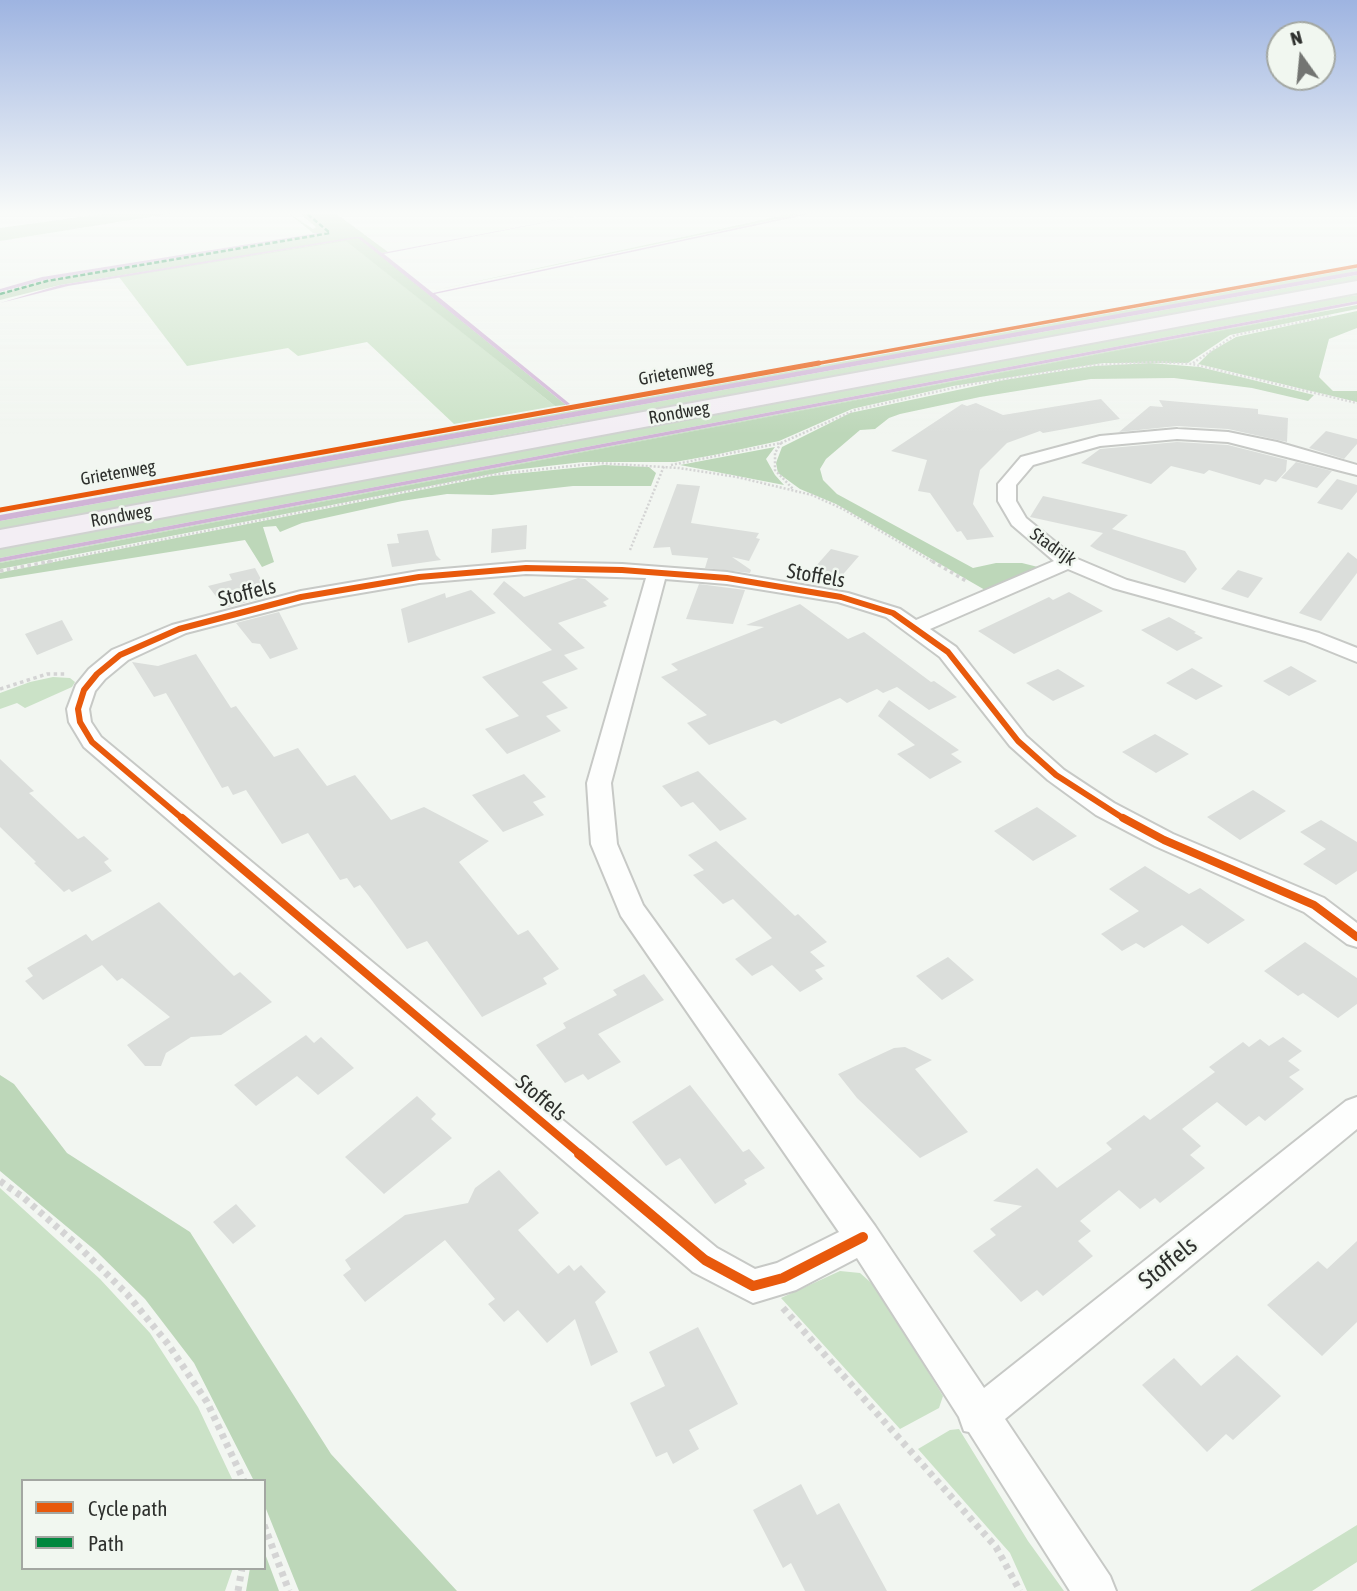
<!DOCTYPE html>
<html>
<head>
<meta charset="utf-8">
<style>
	body { margin:0 }
	#map { position:relative; width:1357px; height:1591px; overflow:hidden; background:#f2f6f1; font-family:"Asap Condensed",sans-serif }
	canvas { display:block }
	.legend { position:absolute; left:21px; top:1479px; width:245px; height:91px; box-sizing:border-box; background:#f1f7f0; border:2px solid #a3a7a2; margin:0; padding:9px 12px; list-style:none; font-size:21px; color:#2e302d }
	.legend li { display:flex; align-items:center; gap:14px; height:35px }
	.legend b { width:35px; border:2px solid #a3a7a2 }
	.north { position:absolute; left:1266px; top:21px; width:70px; height:70px; box-sizing:border-box; background:#f1f7f0; border:2px solid #a3a7a2; border-radius:50%; rotate:345deg; font-size:19px; font-weight:700; line-height:28px; text-align:center; color:#2e302d }
	.north::after { content:''; display:block; margin:auto; width:24px; height:32px; background:#737572; clip-path:polygon(50% 0,100% 100%,50% 72%,0 100%) }
</style>
</head>
<body>
<div id="map">
<canvas width="1357" height="1591"></canvas>
<ul class="legend">
<li><b style="height:9px;background:#e8590c"></b>Cycle path</li>
<li><b style="height:9px;background:#00873e"></b>Path</li>
</ul>
<div class="north">N</div>
</div>
<script>
const c = document.querySelector('canvas').getContext('2d');
c.lineJoin = 'round';
function fill(path, color) { c.fillStyle = color; c.fill(path, 'evenodd'); }
const shape = rows => new Path2D(rows.map(r => 'M' + r).join(''));
function trace(path, color, width, dash) { c.strokeStyle = color; c.lineWidth = width; c.lineCap = dash ? 'butt' : 'round'; c.setLineDash(dash || []); c.stroke(path); }
function drawText(font, color, halo, rows, align = 'center') {
  c.font = font + ' "Asap Condensed",sans-serif'; c.lineWidth = 5; c.setLineDash([]); c.textBaseline = 'middle'; c.strokeStyle = halo; c.fillStyle = color; for (const [text, x, y, turn = 0] of rows) {
    c.save(); c.translate(x, y); c.rotate((+turn || 0) * Math.PI / 180); c.textAlign = isNaN(turn) ? turn : align; if (halo) c.strokeText(text, 0, 0); c.fillText(text, 0, 0); c.restore();
  }
}
const green = shape([
	[117,212,180,212,0,241,0,228],
	[799,212,811,212,431,291],
	[346,240,555,406,454,424,367,342,298,356,288,348,187,366,119,277],
	[1357,268,1357,271,1329,277,0,515],
	[1357,275,1357,284,644,415,567,424,449,446,365,466,0,533,0,521],
	[1357,295,1357,301,0,558,0,544,1281,305],
	[1357,304,1260,324,0,563,0,562],
	[53,677,70,678,75,682,72,687,25,708,17,703,0,709,0,693,30,682],
	[0,1188,100,1279,150,1333,198,1407,233,1481,23,1481,23,1568,233,1568,225,1591,0,1591],
	[840,1271,860,1273,877,1288,943,1396,939,1408,900,1429,781,1298],
	[959,1429,1028,1541,1064,1591,1027,1591,1010,1553,918,1449,950,1430],
	[1357,1525,1357,1562,1312,1591,1250,1591]
]);
const forest = shape([
	[287,212,313,229,316,227,298,212,334,212,388,252,382,253,359,238,566,405,555,406,346,241,68,286,0,303,68,286,357,238,60,285,0,300,0,293,46,280,321,234,313,233],
	[1357,305,1357,309,1230,335,1188,363,1104,363,953,386,852,409,779,441,714,455,675,462,583,462,513,470,0,569,0,563],
	[1357,311,1357,328,1329,339,1319,377,1333,391,1357,391,1357,402,1198,364,1210,352,1236,337],
	[1150,363,1200,367,1314,395,1308,401,1252,388,1174,378,1091,379,980,397,900,414,889,418,875,429,860,430,826,459,820,469,823,480,837,494,973,568,996,563,1022,563,1042,568,985,590,836,504,800,489,778,473,776,463,782,447,850,413,1004,380,1094,366],
	[775,447,766,459,775,475,784,485,680,465],
	[604,465,649,467,656,473,651,486,573,486,492,495,447,494,402,501,302,523,280,532,276,526,263,527,274,562,262,567,245,540,0,579,0,573,8,571,492,476],
	[0,1075,14,1084,67,1153,190,1232,331,1454,457,1591,299,1591,264,1504,264,1481,254,1481,194,1363,145,1299,96,1251,0,1171],
	[264,1551,279,1591,246,1591,250,1568,264,1568]
]);
const water = shape([
	[811,212,819,212,435,294,570,404,566,405,358,238,68,286,0,303,60,285,355,237,361,237,382,253,588,214,384,254,433,293],
	[318,233,321,234,45,280,0,292,0,289,42,277],
	[1357,271,1357,275,0,521,0,515],
	[1357,301,1357,304,0,562,0,558]
]);
const building = shape([
	[1101,399,1120,419,1043,433,1040,431,1007,443,980,470,973,504,994,537,967,540,961,531,957,532,930,493,918,491,927,460,891,451,962,404,967,406,976,403,1003,415],
	[1159,400,1258,409,1258,414,1288,418,1287,442,1228,429,1177,426,1119,432,1150,406,1163,407],
	[1326,431,1357,439,1357,444,1344,459,1309,448],
	[1177,442,1228,445,1287,460,1286,471,1276,482,1265,479,1260,485,1209,470,1204,474,1171,466,1151,484,1081,463,1100,449],
	[1296,462,1332,471,1317,488,1281,478],
	[1337,479,1357,485,1357,492,1342,510,1317,503],
	[677,484,700,486,691,523,759,533,756,538,760,539,749,561,732,557,751,570,750,573,705,568,708,558,672,555,670,547,653,548],
	[1043,496,1128,515,1112,529,1185,551,1197,569,1185,583,1097,550,1090,546,1103,533,1030,517],
	[527,525,526,549,491,553,492,529],
	[428,530,436,555,441,560,392,567,387,544,399,543,397,534],
	[831,549,859,556,839,579,808,575],
	[1348,552,1357,559,1357,573,1321,621,1299,613],
	[255,568,270,596,225,608,208,586,232,580,229,574],
	[1238,570,1263,578,1248,598,1221,589],
	[578,578,585,579,609,599,603,602,607,606,558,623,585,648,564,655,578,669,542,682,568,708,546,716,561,731,507,754,485,729,519,716,482,677,552,650,493,594,504,581,524,597],
	[699,584,745,590,733,624,686,619],
	[471,590,496,613,408,643,401,609,445,593,446,598],
	[1069,592,1103,611,1014,654,978,631,1049,597,1053,600],
	[800,604,848,639,864,632,931,682,934,681,957,697,929,710,897,687,883,693,877,689,847,703,840,698,781,724,775,720,709,745,687,723,707,715,661,677,678,670,671,664,764,627,746,625],
	[279,612,298,649,270,659,260,644,252,643,236,623],
	[1169,617,1196,632,1194,633,1203,638,1177,651,1141,630],
	[62,620,73,640,37,655,25,634],
	[196,654,231,708,236,706,274,757,298,748,327,786,355,775,391,820,424,807,489,841,459,862,518,935,528,930,559,969,543,978,547,984,482,1017,427,941,407,949,368,895,360,885,354,888,347,878,340,880,308,833,282,844,246,790,233,795,228,786,222,788,166,693,154,697,132,662,158,666],
	[1291,666,1317,681,1289,696,1263,681],
	[1192,668,1223,686,1196,700,1166,683],
	[1058,669,1085,686,1053,701,1026,683],
	[889,700,959,750,951,754,962,762,930,779,897,754,915,745,878,716],
	[1155,734,1189,754,1156,773,1122,752],
	[0,759,34,791,29,793,78,839,84,836,109,859,104,862,112,871,72,892,69,889,64,892,34,863,36,862,0,827],
	[698,771,747,819,720,831,693,802,681,807,662,786],
	[524,774,546,797,533,802,544,815,503,832,472,795],
	[1253,790,1286,811,1240,840,1207,817],
	[1037,807,1077,836,1033,861,994,831],
	[1321,820,1357,842,1357,871,1336,885,1303,864,1326,849,1300,832],
	[716,841,795,916,798,914,827,942,810,952,825,966,815,970,823,979,800,992,772,965,752,976,735,959,772,938,733,899,723,904,693,875,704,870,688,855],
	[1145,866,1189,894,1200,888,1245,920,1208,944,1182,925,1144,948,1136,943,1122,951,1101,934,1139,911,1109,889],
	[159,902,234,976,240,972,272,1002,221,1035,191,1037,166,1053,161,1066,145,1066,127,1045,170,1017,122,978,117,981,102,965,43,1000,25,981,33,976,27,968,86,934,92,941],
	[1305,942,1357,978,1357,1004,1338,1018,1303,993,1298,996,1264,971],
	[948,957,974,980,942,1000,916,976],
	[644,974,664,1000,598,1034,621,1062,588,1080,583,1074,565,1083,536,1045,566,1028,563,1023,617,995,613,990],
	[306,1035,314,1043,321,1037,354,1068,318,1095,297,1076,256,1106,234,1085],
	[1283,1037,1302,1051,1288,1061,1300,1070,1289,1077,1304,1089,1265,1121,1259,1116,1246,1126,1217,1102,1182,1129,1201,1146,1190,1155,1205,1168,1160,1203,1155,1198,1140,1209,1119,1190,1080,1221,1091,1231,1078,1241,1093,1256,1043,1296,1037,1290,1021,1302,973,1251,996,1235,990,1229,1022,1206,993,1201,1037,1168,1057,1188,1112,1149,1106,1143,1144,1115,1150,1120,1215,1072,1209,1067,1243,1042,1249,1047,1260,1039,1269,1046],
	[894,1048,905,1047,932,1060,915,1069,968,1132,920,1158,857,1098,838,1074],
	[690,1085,743,1152,749,1149,765,1168,744,1180,747,1184,715,1204,680,1158,666,1166,632,1122],
	[417,1096,436,1114,431,1119,452,1138,384,1194,345,1157],
	[499,1170,539,1213,518,1230,558,1274,569,1265,574,1271,581,1265,606,1292,595,1302,618,1352,591,1366,575,1319,547,1343,518,1310,504,1322,488,1304,495,1299,445,1240,365,1302,343,1275,351,1269,345,1260,405,1215,468,1203,475,1188],
	[236,1204,256,1226,233,1244,213,1222],
	[1357,1241,1357,1322,1322,1356,1267,1305,1318,1261,1327,1269],
	[698,1327,738,1404,689,1430,699,1449,673,1464,667,1452,656,1457,630,1403,665,1386,649,1352],
	[1237,1355,1281,1396,1233,1440,1226,1434,1207,1452,1142,1385,1174,1358,1201,1386],
	[801,1484,817,1515,839,1503,887,1591,805,1591,791,1563,783,1568,753,1510]
]);
const pathFar2 = shape([
	[1193,363,1235,335,1331,316],
	[781,443,775,453,775,470,793,489],
	[671,465,781,443,855,410,966,385,1094,365,1157,362,1192,364,1357,403],
	[630,550,664,466],
	[43,563,490,475,598,463,679,468,737,477,812,495,843,509,935,563]
]);
const pathFar1 = shape([
	[932,561,968,582],
	[0,571,52,561],
	[0,689,47,674,67,674]
]);
const path = shape([
	[0,1181,24,1198,75,1243,127,1294,168,1344,207,1402,244,1481],
	[783,1308,996,1547,1020,1591],
	[264,1525,289,1591],
	[238,1591,242,1568]
]);
const street = shape([
	[1177,429,1228,432,1277,442,1357,465,1357,475,1228,442,1177,439,1100,446,1033,465,1016,485,1016,501,1026,518,1075,558,1127,580,1319,633,1357,648,1357,662,1305,641,1113,588,1068,569,930,629,956,647,1026,736,1064,770,1114,803,1173,834,1324,898,1357,923,1357,947,1347,944,1304,912,1155,846,1096,815,1048,780,1010,746,940,657,886,617,838,602,727,584,665,579,611,783,617,844,643,905,875,1226,984,1388,1346,1101,1357,1097,1357,1129,1005,1419,1110,1576,1116,1591,1070,1591,969,1432,964,1431,959,1417,857,1258,796,1290,753,1303,693,1272,84,747,69,722,67,709,76,685,89,669,112,650,172,625,301,591,419,571,526,562,622,564,727,572,848,593,900,609,916,620,1054,561,1012,525,998,501,998,484,1021,457,1100,436,1177,429],
	[526,574,646,578,587,783,591,844,621,916,839,1232,777,1263,755,1269,717,1248,101,737,91,722,89,709,95,691,105,679,128,660,186,633,302,603,419,583,526,574]
]);
const primary = shape([
	[1357,281,1357,293,0,548,0,530,1357,281]
]);
const quiet = shape([
	[0,294,47,281,330,233,305,212]
]);
const cyclewayFar4 = shape([
	[809,365,1357,266]
]);
const cyclewayFar3 = shape([
	[0,510,819,363]
]);
const cyclewayFar2 = shape([
	[184,820,92,742,80,722,78,709,84,690,97,674,120,655,179,629,301,597,419,577,526,568,622,570,727,578,841,597,893,613,948,652,1018,741,1056,775,1126,820]
]);
const cyclewayFar1 = shape([
	[182,818,581,1155],
	[1123,818,1164,840,1314,905,1357,937]
]);
const cycleway = shape([
	[579,1154,705,1260,753,1286,783,1278,863,1237]
]);
const farStreetnames = [
	["Grietenweg",676,373,-10],
	["Rondweg",679,413,-10],
	["Grietenweg",118,473,-10],
	["Rondweg",121,516,-10],
	["Stadrijk",1053,547,35]
];
const streetNames = [
	["Stoffels",816,576,10],
	["Stoffels",247,593,-14],
	["Stoffels",541,1098,40]
];
const nearStreetnames = [
	["Stoffels",1168,1263,-39]
];
fill(green, '#cbe2c7');
fill(forest, '#bdd7b9');
fill(water, '#d0b4d6');
fill(building, '#dbdedb');
trace(street, '#c7c9c6', 4);
trace(primary, '#d0d2d0', 4);
trace(pathFar2, '#d4d4d4', 2.5, [2, 2]);
trace(pathFar1, '#d4d4d4', 3.5, [3.5, 3.5]);
trace(path, '#d4d4d4', 7, [5, 5]);
fill(street, '#fdfefd');
fill(primary, '#f3eef4');
trace(quiet, '#00873e', 2.5, [5, 2.5]);
trace(cyclewayFar4, '#e8590c', 3.5);
trace(cyclewayFar3, '#e8590c', 5);
trace(cyclewayFar2, '#e8590c', 6);
trace(cyclewayFar1, '#e8590c', 8);
trace(cycleway, '#e8590c', 10);
const sky = c.createLinearGradient(0, 0, 0, 434);
sky.addColorStop(0, '#9eb4e1');
sky.addColorStop(0.49, '#f9fbf9');
sky.addColorStop(1, '#f9fbf900');
c.fillStyle = sky;
c.fillRect(0, 0, 1357, 434);
drawText('18px', '#2e302d', '#f1f7f0', farStreetnames);
drawText('21px', '#2e302d', '#f1f7f0', streetNames);
drawText('24px', '#2e302d', '#f1f7f0', nearStreetnames);
</script>
</body>
</html>
